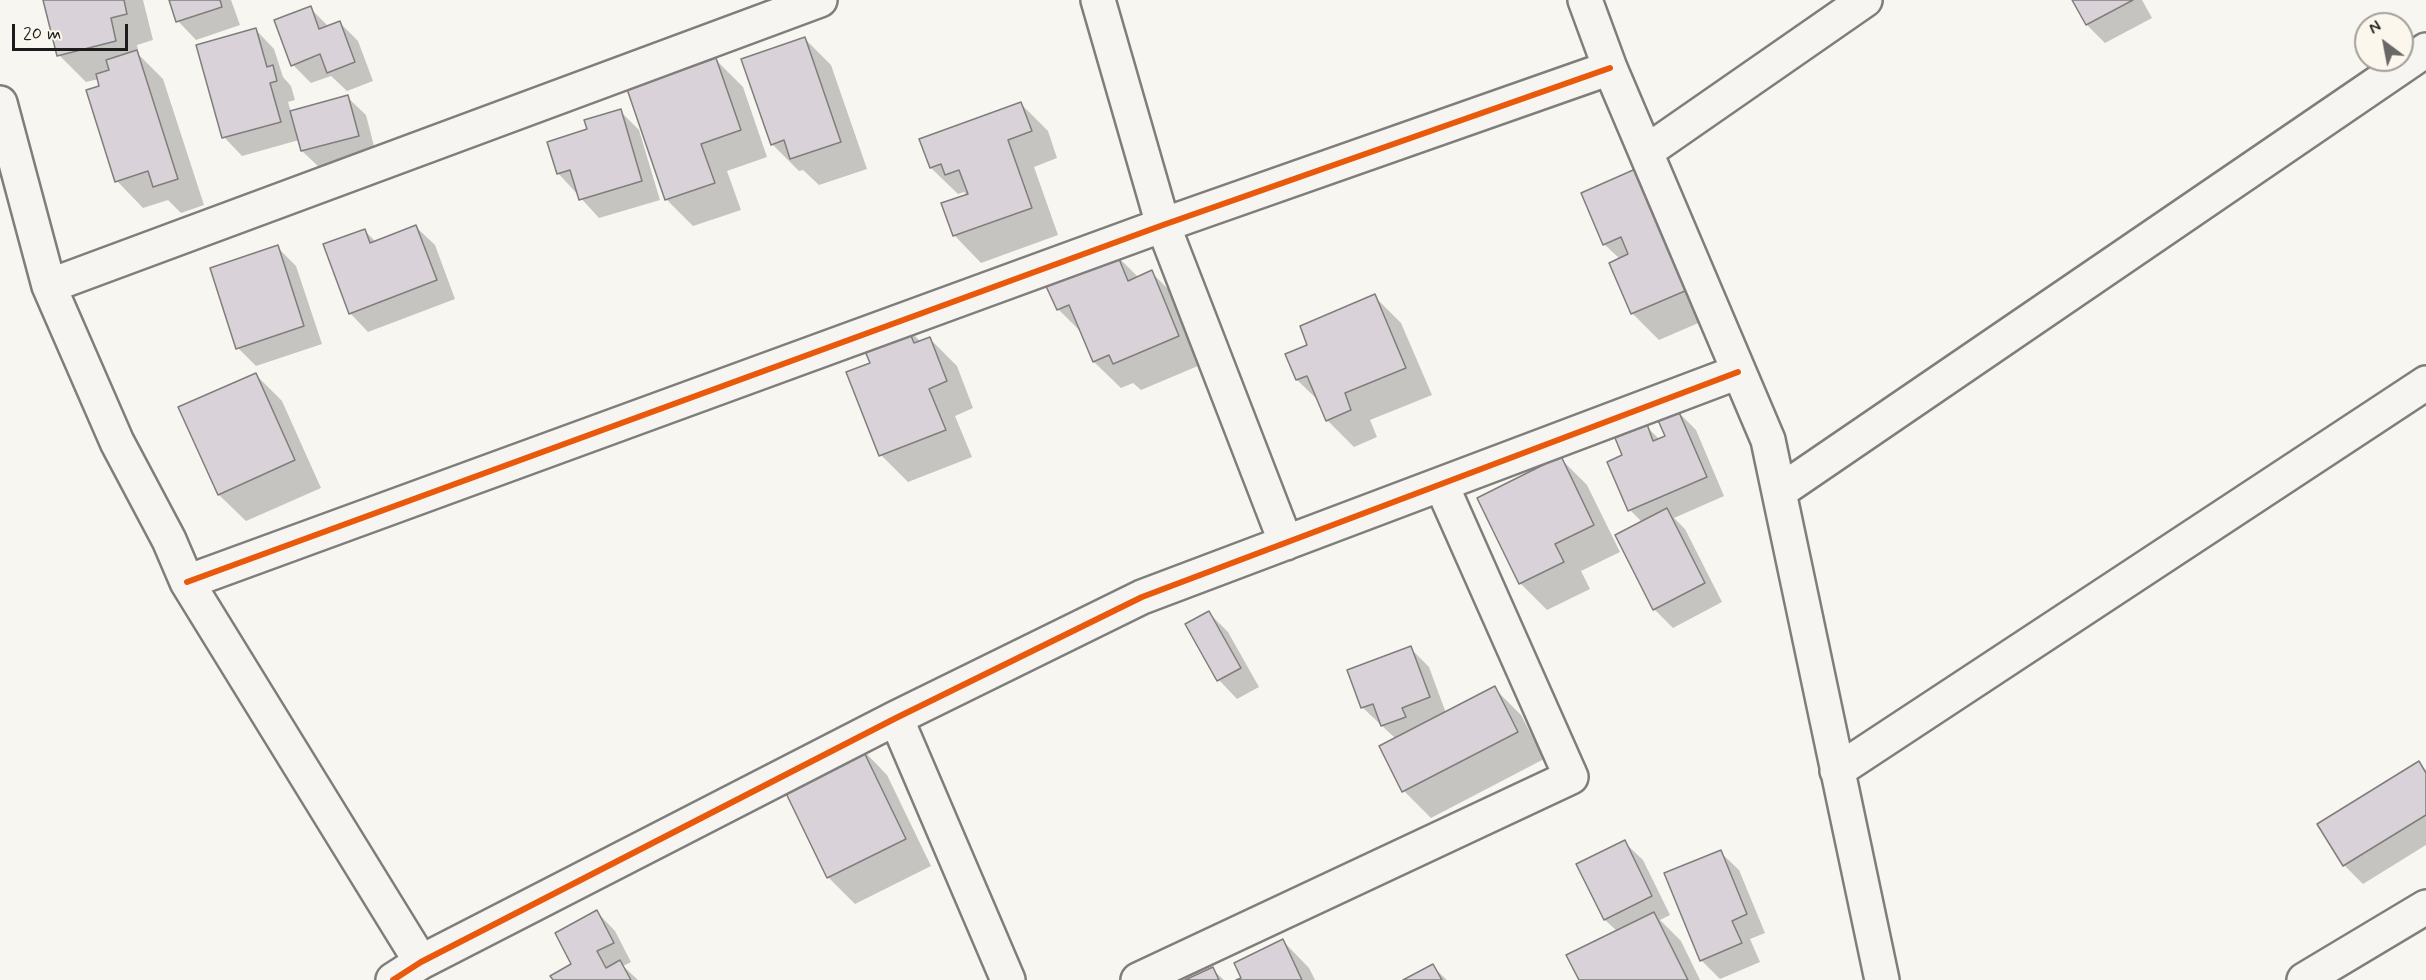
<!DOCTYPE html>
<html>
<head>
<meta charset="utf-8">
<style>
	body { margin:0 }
	#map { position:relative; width:2426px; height:980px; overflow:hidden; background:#f8f6f0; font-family:Mynerve,sans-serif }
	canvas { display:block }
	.north { position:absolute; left:2354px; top:12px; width:60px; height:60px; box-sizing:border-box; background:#fbf7ec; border:2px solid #a29f99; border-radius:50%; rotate:328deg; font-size:16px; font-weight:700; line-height:24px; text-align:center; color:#1c1c1c }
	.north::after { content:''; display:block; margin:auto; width:21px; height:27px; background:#696866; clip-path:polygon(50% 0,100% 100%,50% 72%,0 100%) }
	.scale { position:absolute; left:12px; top:24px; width:116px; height:27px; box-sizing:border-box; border:3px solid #1c1c1c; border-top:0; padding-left:8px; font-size:18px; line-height:21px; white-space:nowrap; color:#1c1c1c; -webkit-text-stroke:4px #fbf7ec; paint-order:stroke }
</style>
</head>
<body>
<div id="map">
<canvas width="2426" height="980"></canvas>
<div class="north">N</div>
<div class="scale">20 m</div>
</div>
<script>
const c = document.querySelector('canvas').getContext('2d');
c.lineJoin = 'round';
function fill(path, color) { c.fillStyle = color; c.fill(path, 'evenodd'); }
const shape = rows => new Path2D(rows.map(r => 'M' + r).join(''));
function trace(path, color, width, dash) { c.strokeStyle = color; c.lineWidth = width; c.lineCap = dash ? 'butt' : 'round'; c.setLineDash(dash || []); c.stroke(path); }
const shadow = shape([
	[45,0,143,0,153,40,137,45,139,55,163,79,204,205,181,213,168,200,143,208,117,181,99,79,86,82,59,55],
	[171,0,231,0,240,25,196,40,178,21],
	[2074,0,2142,0,2152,18,2105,43,2087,25],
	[310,8,329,27,340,23,358,41,373,81,347,91,331,76,311,83,293,65],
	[256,30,274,49,283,77,291,86,295,100,288,102,291,112,347,97,366,115,376,154,321,169,302,151,299,140,242,156,224,137],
	[805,39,831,65,867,169,819,185,803,170,799,171,772,144],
	[716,60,743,87,767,157,727,171,741,210,693,226,666,199],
	[1021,104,1048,131,1057,158,1034,167,1058,235,981,263,955,236,943,204,967,195,964,192,958,194,931,168,921,140],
	[620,111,639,130,660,200,599,218,558,173,589,130],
	[1583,193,1717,315,1659,340,1632,313,1620,259,1604,244],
	[416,227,435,245,455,299,368,332,350,313,364,230,376,242],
	[277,247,296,266,322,344,256,366,238,348],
	[1117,256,1139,278,1151,272,1178,299,1205,363,1141,390,1133,383,1121,388,1094,362,1083,334,1058,309],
	[1374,296,1401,323,1432,395,1370,420,1377,437,1354,447,1327,420,1320,402,1297,380,1287,355,1309,346],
	[907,328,921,342,930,339,957,366,973,408,955,416,972,457,908,482,881,455,872,364],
	[255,374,282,401,321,488,246,521,219,495,180,408],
	[1677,411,1696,430,1724,496,1674,518,1685,529,1722,602,1673,628,1654,609,1642,522,1630,510,1624,456,1646,426,1660,440,1667,437],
	[1560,458,1587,485,1620,552,1581,571,1590,589,1547,610,1520,583],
	[1209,613,1228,632,1259,687,1237,699,1219,680,1187,625],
	[1410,648,1429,667,1446,713,1494,688,1521,715,1544,759,1431,818,1404,791,1396,739,1362,707],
	[861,748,887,775,931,866,855,904,828,877],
	[2418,763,2426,770,2426,845,2363,884,2344,865],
	[1624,842,1643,860,1670,915,1660,920,1681,941,1700,980,1581,980,1618,932,1605,920,1578,864],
	[1720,852,1739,870,1765,933,1750,939,1760,962,1720,979,1701,960],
	[597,912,615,931,631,962,623,966,638,980,554,980,573,965],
	[1283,941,1309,968,1315,980,1240,980],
	[1432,966,1447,980,1406,980],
	[1212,969,1224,980,1188,980]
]);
const building = shape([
	[43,0,124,0,127,14,111,18,116,41,57,56,43,0],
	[169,0,220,0,222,7,176,22,169,0],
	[2072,0,2133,0,2086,25,2072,0],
	[311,6,319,29,340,21,355,62,327,73,320,54,291,66,274,20,311,6],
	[256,28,267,67,273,65,277,81,270,83,281,122,222,138,196,45,256,28],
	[805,37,841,142,790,159,784,140,771,145,741,59,805,37],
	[137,50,178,179,153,187,148,171,115,182,86,90,99,86,96,74,109,70,106,60,137,50],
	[716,58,741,130,701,144,715,183,665,200,627,89,716,58],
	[348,95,359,136,301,151,290,111,348,95],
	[1021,102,1032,131,1008,140,1032,208,953,236,941,203,968,194,959,170,945,175,941,164,930,168,919,139,1021,102],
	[621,109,642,181,579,200,570,170,557,174,547,142,587,129,584,120,621,109],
	[1640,167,1692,288,1631,314,1609,263,1628,254,1621,237,1603,245,1581,193,1640,167],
	[416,225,437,280,349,314,323,244,365,229,370,243,416,225],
	[278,245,304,326,236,349,210,268,278,245],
	[1117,254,1128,281,1152,270,1179,336,1113,364,1109,355,1093,362,1069,305,1057,310,1045,284,1117,254],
	[1375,294,1406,368,1345,393,1351,410,1326,421,1307,376,1296,380,1285,354,1307,345,1300,326,1375,294],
	[907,326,914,343,930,337,947,381,929,389,946,430,879,456,846,372,870,363,862,344,907,326],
	[256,373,295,460,218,495,178,407,256,373],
	[1678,410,1707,477,1628,511,1607,462,1622,455,1615,438,1647,424,1653,441,1665,436,1657,418,1678,410],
	[1561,456,1594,525,1555,544,1564,562,1519,584,1477,498,1561,456],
	[1667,508,1705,583,1653,610,1615,535,1667,508],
	[1209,611,1241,668,1217,681,1185,624,1209,611],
	[1411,646,1430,697,1402,708,1406,717,1381,726,1373,704,1361,708,1347,670,1411,646],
	[1495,686,1518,732,1402,792,1379,746,1495,686],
	[861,746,906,839,827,878,782,785,861,746],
	[2419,761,2426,773,2426,815,2343,866,2317,824,2419,761],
	[1625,840,1652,896,1604,920,1576,864,1625,840],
	[1721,850,1747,914,1732,921,1742,943,1700,961,1664,873,1721,850],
	[597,910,614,943,597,951,606,968,620,960,631,980,553,980,550,976,571,964,555,933,597,910],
	[1654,912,1688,980,1579,980,1566,955,1654,912],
	[1283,939,1302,980,1236,980,1241,978,1234,963,1283,939],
	[1433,964,1442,980,1403,980,1433,964],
	[1213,967,1219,980,1185,980,1213,967]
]);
const minor = shape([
	[1098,0,1163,225,1286,543],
	[1585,0,1610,68,1768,440,1882,980],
	[0,103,49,286,117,442,169,540,187,582,421,962],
	[1646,152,1865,0],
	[49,286,820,0],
	[1779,492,2426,50],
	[187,582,1163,225,1610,68],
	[896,718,1008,980],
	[1837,771,2426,383],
	[393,980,421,962,896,718,1142,597,1738,372],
	[1138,980,1571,777,1441,484],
	[2304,980,2426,907]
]);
const cycleway = shape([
	[187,582,1163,225,1610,68],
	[393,980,421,962,896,718,1142,597,1738,372]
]);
fill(shadow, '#0003');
fill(building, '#d9d2d8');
trace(building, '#7f7e7b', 1.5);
trace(minor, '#7f7e7b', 38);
trace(minor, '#f6f5f1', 33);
trace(cycleway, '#e8590c', 6);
</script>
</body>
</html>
